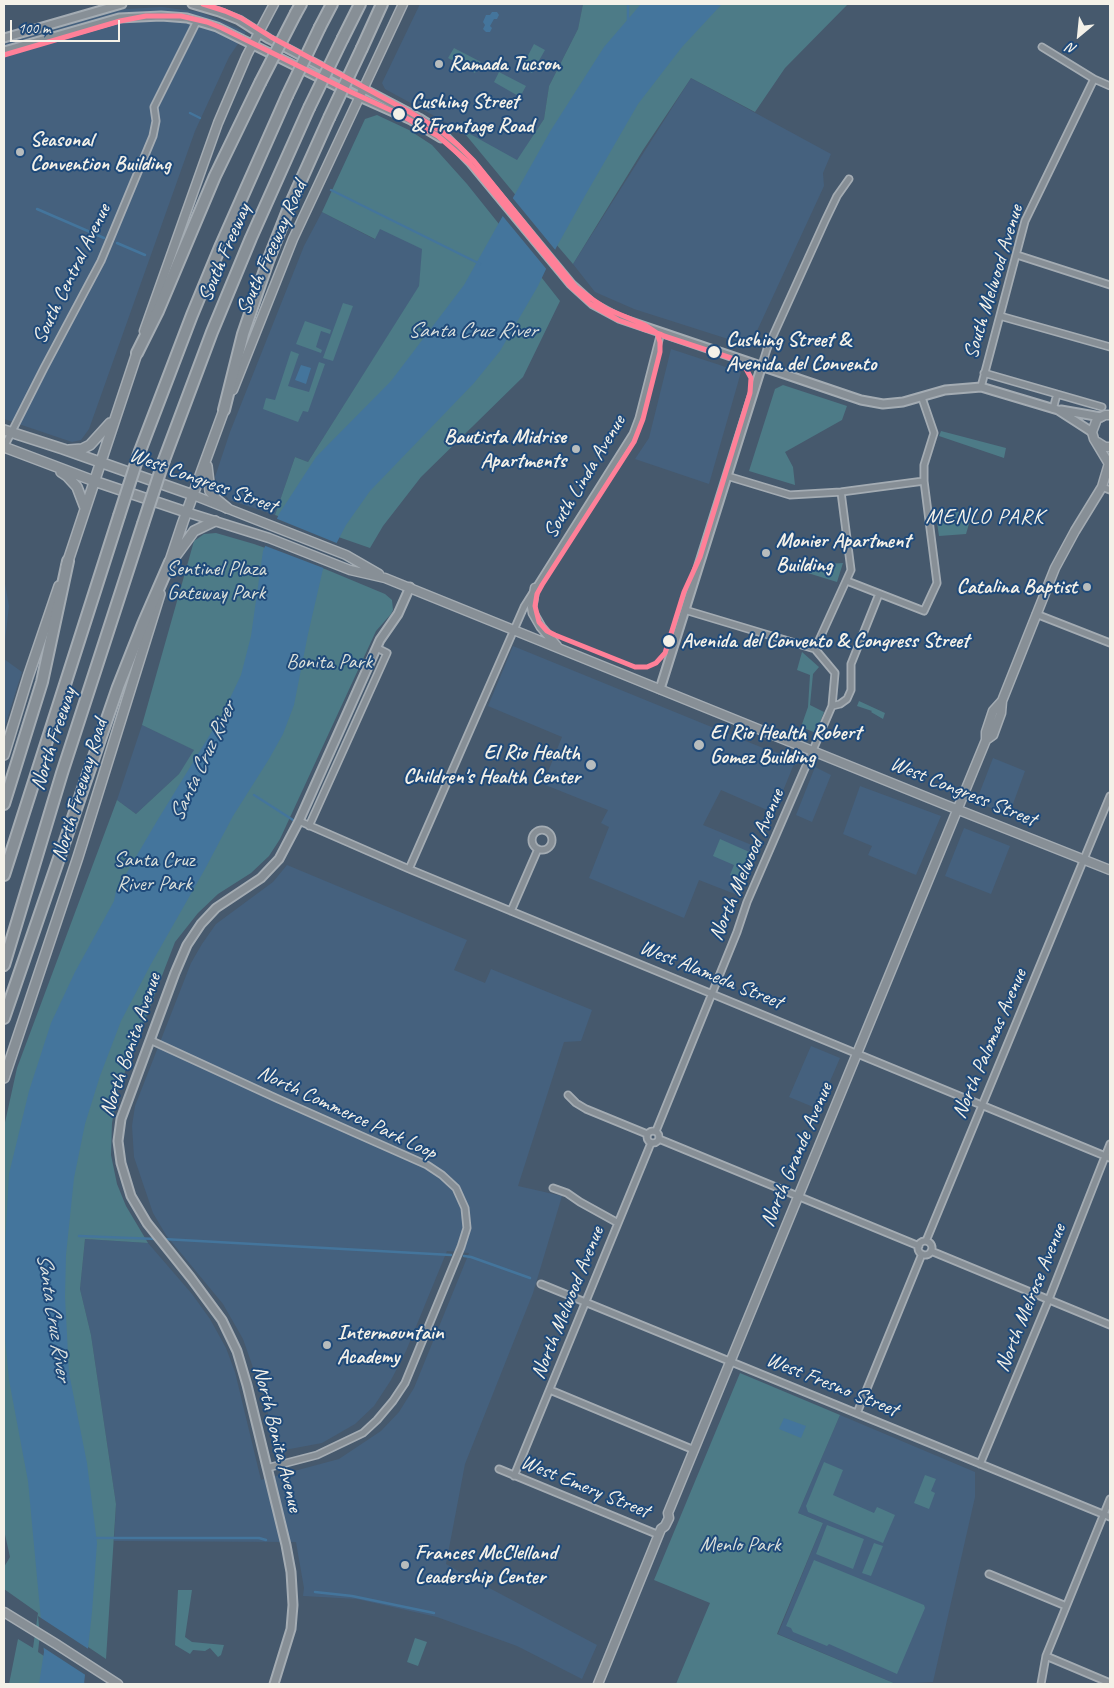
<!DOCTYPE html>
<html>
<head>
<meta charset="utf-8">
<style>
	body { margin:0 }
	#map { position:relative; width:1114px; height:1688px; overflow:hidden; background:#46596d; font-family:Caveat,sans-serif }
	canvas { display:block }
	.frame { position:absolute; inset:0; border:5px solid #f4f1e8; pointer-events:none }
	.north { position:absolute; left:1054px; top:10px; width:50px; height:50px; -webkit-text-stroke:4px #1f4a7a; paint-order:stroke; rotate:208deg; font-size:14px; font-weight:700; line-height:20px; text-align:center; color:#f4f1e8 }
	.north::after { content:''; display:block; margin:auto; width:18px; height:22px; background:#f4f1e8; clip-path:polygon(50% 0,100% 100%,50% 72%,0 100%) }
	.scale { position:absolute; left:10px; top:20px; width:110px; height:22px; box-sizing:border-box; border:2px solid #f4f1e8; border-top:0; padding-left:6px; font-size:15px; line-height:18px; white-space:nowrap; color:#f4f1e8; -webkit-text-stroke:4px #1f4a7a; paint-order:stroke }
</style>
</head>
<body>
<div id="map">
<canvas width="1114" height="1688"></canvas>
<div class="frame"></div>
<div class="north">N</div>
<div class="scale">100 m</div>
</div>
<script>
const c = document.querySelector('canvas').getContext('2d');
c.lineJoin = 'round';
function fill(path, color) { c.fillStyle = color; c.fill(path, 'evenodd'); }
const shape = rows => new Path2D(rows.map(r => 'M' + r).join(''));
function trace(path, color, width, dash) { c.strokeStyle = color; c.lineWidth = width; c.lineCap = dash ? 'butt' : 'round'; c.setLineDash(dash || []); c.stroke(path); }
function drawText(font, color, halo, rows, align = 'center') {
  c.font = font + ' Caveat,sans-serif'; c.lineWidth = 4; c.setLineDash([]); c.textBaseline = 'middle'; c.strokeStyle = halo; c.fillStyle = color; for (const [text, x, y, turn = 0] of rows) {
    c.save(); c.translate(x, y); c.rotate((+turn || 0) * Math.PI / 180); c.textAlign = isNaN(turn) ? turn : align; if (halo) c.strokeText(text, 0, 0); c.fillText(text, 0, 0); c.restore();
  }
}
const built = shape([
	[420,4,583,4,578,29,549,86,544,119,517,161,385,89,382,83],
	[162,7,200,12,246,32,229,57,195,131,89,429,81,440,72,442,4,419,4,44,110,12,125,9],
	[691,78,831,154,823,173,824,186,750,346,634,309,595,292,573,264],
	[322,212,374,239,380,226,423,249,419,287,308,462,295,457,275,515,229,500,218,486,215,477,230,432,304,246],
	[671,349,741,372,709,484,635,459,649,438],
	[4,578,9,606,4,650],
	[513,646,763,748,796,759,774,813,721,790,703,825,759,848,740,896,699,880,684,918,589,878,609,827,601,823,608,810,543,784,562,737,488,706],
	[4,659,22,672,4,729],
	[142,725,195,750,179,774,136,814,117,800],
	[993,758,1025,771,1009,815,976,802],
	[815,767,831,775,812,822,796,815],
	[860,786,941,816,916,875,868,855,872,846,843,834],
	[964,828,1010,846,991,894,945,876],
	[287,865,467,940,454,970,485,983,491,969,592,1010,581,1041,564,1042,518,1186,562,1196,533,1293,465,1464,446,1564,476,1581,597,1645,582,1679,517,1646,437,1617,357,1599,303,1596,304,1588,296,1542,114,1541,116,1504,91,1335,80,1289,85,1239,148,1243,192,1294,210,1319,226,1348,235,1372,261,1480,339,1459,381,1431,399,1412,414,1388,469,1253,447,1251,406,1351,391,1380,374,1406,355,1424,322,1443,279,1451,263,1396,243,1339,223,1304,166,1235,153,1213,134,1157,132,1126,135,1106,191,963,202,944,216,924,273,882],
	[811,1046,840,1058,818,1109,789,1097],
	[840,1415,975,1472,975,1497,933,1682,896,1684,778,1634,823,1523,798,1513]
]);
const green = shape([
	[583,4,848,4,785,68,755,112,691,78,643,150,573,264,555,243,538,273,560,301,523,377,421,477,383,526,370,548,275,515,295,457,308,462,419,286,422,249,380,229,375,239,322,212,365,119,377,115,409,130,432,145,467,184,527,259,518,198,461,129,517,160,544,119,549,86,578,29],
	[534,44,545,50,532,73,522,67],
	[454,48,481,62,475,73,448,58],
	[499,72,526,86,520,97,494,82],
	[343,303,353,306,333,361,323,358],
	[305,321,331,330,330,334,321,331,316,347,322,350,321,353,296,344],
	[291,351,299,354,288,386,309,392,319,362,325,364,308,412,303,411,298,422,263,409,266,398,275,400],
	[783,385,847,406,842,420,785,452,793,467,795,485,749,471,775,389],
	[941,431,1006,448,1004,458,939,436],
	[952,509,971,517,966,534,939,536,935,510],
	[216,533,254,544,325,569,385,594,392,600,393,610,391,614,376,631,280,839,269,856,251,873,218,894,198,913,175,942,118,1090,112,1123,111,1155,117,1184,126,1206,148,1243,85,1239,80,1289,91,1335,116,1504,106,1659,42,1616,38,1652,86,1684,9,1684,18,1639,33,1648,38,1613,4,1589,4,1567,10,1557,4,1530,4,1127,17,1068,117,800,136,814,179,774,194,750,142,725,194,541,204,534],
	[843,563,837,582,798,570,799,566],
	[802,652,819,667,813,674,810,705,824,712,816,733,801,727,808,707,810,675,797,670],
	[859,701,885,713,883,719,871,712,872,711,857,706],
	[720,839,754,854,743,880,730,875,734,865,713,856],
	[740,1373,840,1415,798,1513,823,1523,777,1634,896,1684,676,1684,710,1603,654,1580],
	[824,1462,843,1470,833,1495,874,1513,877,1507,895,1515,883,1543,808,1512,806,1506],
	[925,1475,936,1479,931,1491,935,1493,929,1509,914,1503],
	[827,1525,864,1539,853,1569,816,1554],
	[874,1543,883,1546,871,1576,862,1573],
	[814,1560,924,1605,925,1608,897,1674,829,1644,827,1646,793,1632,791,1628,786,1626],
	[178,1590,192,1590,185,1637,192,1642,224,1645,221,1655,218,1657,210,1648,205,1651,193,1650,190,1654,175,1645],
	[415,1638,427,1642,418,1666,407,1662]
]);
const water = shape([
	[641,4,722,4,682,47,638,104,586,194,556,248,538,286,500,351,474,383,370,491,346,525,323,569,308,634,294,705,283,734,269,759,233,816,205,869,151,964,121,1021,100,1076,85,1124,74,1178,66,1255,65,1296,69,1373,87,1463,97,1543,92,1612,84,1684,39,1684,44,1652,28,1481,9,1380,4,1328,4,1261,9,1174,29,1091,51,1023,75,972,114,901,116,891,157,821,222,715,241,675,251,636,263,551,279,514,316,457,391,381,464,285,551,130,604,47],
	[492,12,497,12,499,15,497,19,494,19,490,26,492,28,490,32,486,32,483,29,485,25,483,22,486,15,490,15],
	[301,365,311,368,306,384,295,380],
	[784,1418,806,1426,801,1438,779,1429]
]);
const pier = shape([
	[511,196,557,252,548,271,501,214],
	[275,518,339,544,326,569,263,545],
	[38,1616,90,1650,87,1676,41,1646]
]);
const stream = shape([
	[628,22,628,4],
	[190,113,200,118],
	[331,190,480,264],
	[37,209,104,238],
	[117,243,145,255],
	[254,795,293,820],
	[79,1236,157,1239],
	[163,1239,451,1255],
	[464,1256,471,1257,530,1278],
	[95,1538,259,1538,266,1540],
	[315,1592,352,1596,434,1613]
]);
const minor = shape([
	[1042,47,1094,79,1110,86],
	[1017,255,1110,285],
	[1000,316,1110,347],
	[762,365,767,349,825,221,837,196,849,179],
	[984,373,1102,407],
	[981,387,1025,221,1094,79],
	[1053,409,1057,394],
	[4,447,44,368,101,261,153,136,156,121,154,107,197,21],
	[727,476,790,495,841,492,924,481],
	[1102,487,1110,490],
	[847,581,924,611,937,583,924,481,924,465,934,433,922,398],
	[1036,614,1110,643],
	[815,649,851,570,841,492],
	[832,706,840,704,847,699,851,690,851,664,879,594],
	[299,821,409,869,1110,1158],
	[309,826,387,653,377,648],
	'532 840a10 10 0 1 1 20 0a10 10 0 1 1-20 0Z',
	[409,869,524,607,633,434,639,418,661,332],
	[511,911,538,849],
	[150,1040,276,1098,427,1165,442,1175,456,1188,465,1208,467,1228,461,1247,405,1383,393,1401,377,1420,363,1433,317,1455,267,1468],
	[568,1095,576,1103,586,1109,647,1134],
	'647 1137a6 6 0 1 1 12 0a6 6 0 1 1-12 0Z',
	[656,1131,737,932,747,902,832,706,835,673,815,649,685,610],
	[659,1139,919,1246],
	[553,1188,567,1193,580,1202,618,1223],
	[926,1241,1110,796],
	'918 1248a7 7 0 1 1 14 0a7 7 0 1 1-14 0Z',
	[931,1251,1110,1325],
	[541,1284,1110,1517],
	[550,1390,694,1450],
	[857,1413,922,1254],
	[980,1464,1049,1299,1110,1144],
	[499,1469,659,1535],
	[514,1476,651,1143],
	[989,1574,1066,1606],
	[1046,1656,1110,1683],
	[1041,1684,1046,1656,1110,1499]
]);
const tertiary = shape([
	[192,4,219,12,239,20,269,39,419,118,441,132,471,163,571,284,593,304,619,318,861,400,883,404,903,402,945,390,981,387,1058,410,1092,432],
	[4,38,122,4],
	[4,51,119,18,161,16,187,18,217,27,346,91,411,120,441,138],
	[1061,410,1101,417],
	[660,689,762,365],
	[274,1684,291,1629,293,1605,291,1572,286,1545,247,1385,237,1351,222,1320,191,1278,147,1223,131,1196,121,1163,118,1141,121,1119,175,973,187,945,201,924,216,908,261,878,279,859,299,821,380,640,398,614,410,587]
]);
const secondary = shape([
	[144,331,218,123,247,55,274,4],
	[233,390,293,239,403,4],
	[1097,442,1105,447,1110,447],
	[1109,464,1094,439,1092,432,1097,419,1105,415,1110,415],
	[193,495,346,555,379,574],
	[186,512,269,538,350,570,385,578,946,805,1110,870],
	[535,588,532,607,533,613,541,627,557,646],
	[986,740,993,735,1001,713,1002,701,1055,568,1075,531,1102,487,1110,460],
	[4,1612,56,1644,118,1684],
	[598,1684,661,1529,665,1526,669,1518,668,1513,986,740,986,732,993,711,1002,701]
]);
const primary = shape([
	[4,430,63,449,193,495],
	[4,447,94,481,186,512],
	[69,450,82,449,90,445,110,423],
	[207,466,210,491,216,499,227,508],
	[61,472,67,476,77,487,85,508],
	[172,561,194,531,215,521],
	[66,567,137,353],
	[168,567,183,522,224,410],
	[4,755,28,677,59,586],
	[4,1078,78,857,160,594]
]);
const motorway = shape([
	[296,13,301,4],
	[320,27,332,4],
	[343,38,360,4],
	[362,48,382,4],
	[137,353,158,311,215,176,260,83],
	[224,410,243,334,268,261,290,205,329,118],
	[140,451,192,315,221,245,287,96],
	[164,460,212,332,251,238,309,108],
	[4,804,42,682,68,561],
	[4,875,119,516],
	[4,965,62,773,143,524],
	[4,1018,118,687,143,624,170,562]
]);
const motorwayBridge = shape([
	[260,83,296,13],
	[287,96,320,27],
	[309,108,343,38],
	[329,118,362,48],
	[119,516,140,451],
	[143,524,164,460]
]);
const tram1 = shape([
	[4,55,120,21,146,16,181,16,207,22,222,28,351,92,399,114,438,136,470,164,570,286,590,304,618,320,632,325,643,329,657,333,660,334,664,336,731,358,745,367,751,378,750,393,700,557,684,592,665,653,656,663,647,667,635,667,555,635,547,631,539,622,535,606,537,594,542,585,634,442,643,419,660,352,660,342,657,333,645,325,607,309,592,299,576,287,474,161,458,145,441,131,408,111,271,37,241,18,225,11,203,4]
]);
const markers = [
	[439,64,5,"#b7bcbd"],
	[399,114,7,"#f4f1e8"],
	[20,152,5,"#b7bcbd"],
	[714,352,7,"#f4f1e8"],
	[576,449,5,"#b7bcbd"],
	[766,553,5,"#b7bcbd"],
	[1087,587,5,"#b7bcbd"],
	[669,641,7,"#f4f1e8"],
	[699,745,6,"#b7bcbd"],
	[591,765,6,"#b7bcbd"],
	[327,1345,5,"#b7bcbd"],
	[405,1565,5,"#b7bcbd"]
];
const poiNames = [
	["Ramada Tucson",449,64],
	["Seasonal",30,140],
	["Convention Building",30,164],
	["Bautista Midrise",566,437,"right"],
	["Apartments",566,461,"right"],
	["Monier Apartment",776,541],
	["Building",776,565],
	["Catalina Baptist",1077,587,"right"],
	["El Rio Health Robert",710,733],
	["Gomez Building",710,757],
	["El Rio Health",580,753,"right"],
	["Children's Health Center",580,777,"right"],
	["Intermountain",337,1333],
	["Academy",337,1357],
	["Frances McClelland",415,1553],
	["Leadership Center",415,1577]
];
const stopNames = [
	["Cushing Street",411,102],
	["& Frontage Road",411,126],
	["Cushing Street &",726,340],
	["Avenida del Convento",726,364],
	["Avenida del Convento & Congress Street",681,641]
];
const streetNames = [
	["South Freeway Road",272,248,-66],
	["South Freeway",225,253,-67],
	["South Central Avenue",72,274,-64],
	["South Melwood Avenue",994,282,-73],
	["South Linda Avenue",585,477,-59],
	["West Congress Street",203,481,20],
	["North Freeway",54,739,-72],
	["North Freeway Road",80,790,-73],
	["West Congress Street",963,792,22],
	["North Melwood Avenue",747,865,-67],
	["West Alameda Street",711,975,22],
	["North Palomas Avenue",990,1044,-67],
	["North Bonita Avenue",131,1045,-71],
	["North Commerce Park Loop",347,1113,25],
	["North Grande Avenue",797,1155,-67],
	["North Melrose Avenue",1031,1298,-68],
	["North Melwood Avenue",568,1303,-68],
	["West Fresno Street",832,1385,22],
	["North Bonita Avenue",277,1439,76],
	["West Emery Street",585,1487,22]
];
const parkNames = [
	["Sentinel Plaza",216,569],
	["Gateway Park",216,593],
	["Bonita Park",329,662],
	["Santa Cruz",154,860],
	["River Park",154,884],
	["Menlo Park",740,1545]
];
const waterNames = [
	["Santa Cruz River",472,331],
	["Santa Cruz River",203,762,-65],
	["Santa Cruz River",53,1317,81]
];
const neighbourhoodNames = [
	["MENLO PARK",985,517]
];
fill(built, '#45617e');
fill(green, '#4d7b87');
fill(water, '#44759c');
fill(pier, '#46596d');
trace(stream, '#44759c', 2.5);
trace(minor, '#a4acb3', 9);
trace(tertiary, '#a4acb3', 11);
trace(secondary, '#a4acb3', 11);
trace(primary, '#a4acb3', 12);
trace(motorway, '#a4acb3', 14);
trace(minor, '#878f96', 5.5);
trace(tertiary, '#878f96', 7);
trace(secondary, '#878f96', 8);
trace(primary, '#878f96', 9);
trace(motorway, '#878f96', 10);
trace(motorwayBridge, '#a4acb3', 14, []);
trace(motorwayBridge, '#878f96', 10);
trace(tram1, '#ff8098', 5);
for (const [x, y, r, color] of markers) { const dot = new Path2D(); dot.arc(x, y, r, 0, 2 * Math.PI); c.fillStyle = color; c.fill(dot); trace(dot, '#1f4a7a', 2); }
drawText('bold 21px', '#f4f1e8', '#1f4a7a', poiNames, 'left');
drawText('bold 21px', '#f4f1e8', '#1f4a7a', stopNames, 'left');
drawText('21px', '#f4f1e8', '#1f4a7a', streetNames);
drawText('21px', '#dbe0da', '#1f4a7a', parkNames);
drawText('italic 22px', '#dadfdd', '#1f4a7a', waterNames);
c.letterSpacing = '1px';
drawText('22px', '#f4f1e8', '#1f4a7a', neighbourhoodNames);
c.letterSpacing = '0px';
</script>
</body>
</html>
